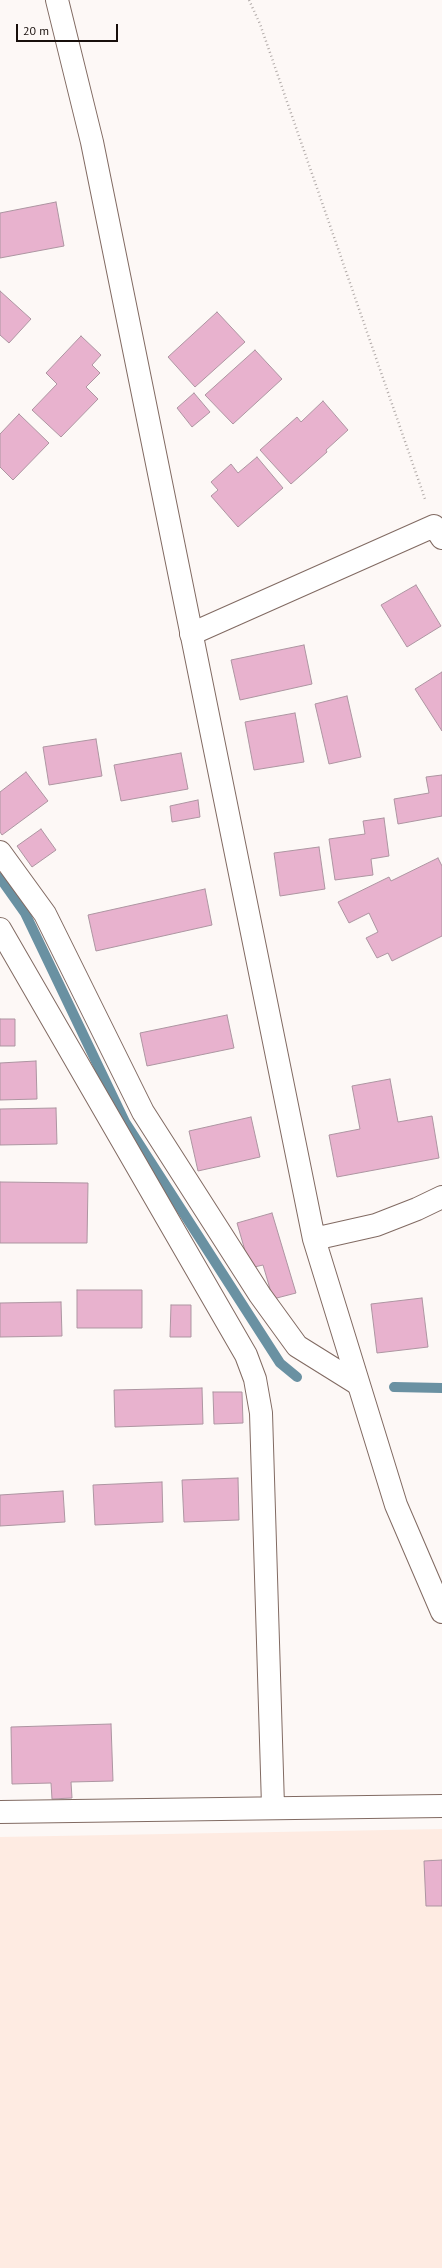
<!DOCTYPE html>
<html>
<head>
<meta charset="utf-8">
<style>
	body { margin:0 }
	#map { position:relative; width:442px; height:2268px; overflow:hidden; background:#fdf8f6; font-family:"PT Sans",sans-serif }
	canvas { display:block }
	.scale { position:absolute; left:16px; top:24px; width:102px; height:18px; box-sizing:border-box; border:2px solid #180f0c; border-top:0; padding-left:5px; font-size:12px; line-height:14px; white-space:nowrap; color:#180f0c; -webkit-text-stroke:3px #fdf8f6; paint-order:stroke }
</style>
</head>
<body>
<div id="map">
<canvas width="442" height="2268"></canvas>
<div class="scale">20 m</div>
</div>
<script>
const c = document.querySelector('canvas').getContext('2d');
c.lineJoin = 'round';
function fill(path, color) { c.fillStyle = color; c.fill(path, 'evenodd'); }
const shape = rows => new Path2D(rows.map(r => 'M' + r).join(''));
function trace(path, color, width, dash) { c.strokeStyle = color; c.lineWidth = width; c.lineCap = dash ? 'butt' : 'round'; c.setLineDash(dash || []); c.stroke(path); }
const education = shape([
	[442,1829,442,2268,0,2268,0,1837]
]);
const stream = shape([
	[0,878,25,913,125,1122,280,1363,297,1377],
	[394,1387,442,1388]
]);
const building = shape([
	[56,202,64,246,0,258,0,213,56,202],
	[0,291,31,319,9,343,0,335,0,291],
	[217,312,245,342,195,387,168,357,217,312],
	[81,336,101,355,92,365,100,373,86,387,98,399,61,437,32,410,57,384,46,373,81,336],
	[255,350,282,379,233,424,205,395,255,350],
	[194,393,210,412,192,427,177,408,194,393],
	[323,401,348,430,326,450,327,452,291,484,260,450,297,417,301,422,323,401],
	[19,414,49,443,13,480,0,467,0,434,19,414],
	[257,457,283,488,238,527,211,496,218,490,211,482,231,464,238,473,257,457],
	[416,585,441,626,407,647,381,605,416,585],
	[304,645,312,684,240,700,231,660,304,645],
	[442,672,442,731,415,689,442,672],
	[347,696,361,757,329,764,315,704,347,696],
	[295,713,304,762,254,770,245,722,295,713],
	[96,739,102,776,49,785,43,747,96,739],
	[181,753,188,789,121,801,114,765,181,753],
	[26,772,48,801,2,835,0,832,0,792,26,772],
	[442,775,442,816,398,824,394,799,429,793,426,777,442,775],
	[198,800,200,817,172,822,170,806,198,800],
	[384,818,389,856,371,859,373,875,335,880,329,839,365,834,363,821,384,818],
	[41,829,56,850,32,867,17,846,41,829],
	[319,847,325,889,280,896,274,853,319,847],
	[438,858,442,866,442,936,392,961,388,953,377,958,366,938,378,932,369,913,349,923,338,902,389,877,391,881,438,858],
	[205,889,212,925,96,951,88,915,205,889],
	[227,1015,234,1048,147,1066,140,1033,227,1015],
	[0,1019,15,1019,15,1046,0,1046,0,1019],
	[36,1061,37,1099,0,1100,0,1063,36,1061],
	[390,1079,398,1122,432,1116,439,1158,337,1177,329,1135,360,1129,352,1086,390,1079],
	[56,1108,57,1144,0,1145,0,1109,56,1108],
	[251,1117,260,1157,198,1171,189,1131,251,1117],
	[0,1182,88,1183,87,1243,0,1243,0,1182],
	[272,1213,296,1293,273,1299,263,1265,250,1268,237,1223,272,1213],
	[77,1290,142,1290,142,1328,77,1328,77,1290],
	[422,1298,428,1347,377,1353,371,1304,422,1298],
	[61,1302,62,1336,0,1337,0,1303,61,1302],
	[171,1305,191,1305,191,1337,170,1337,171,1305],
	[202,1388,203,1424,115,1427,114,1390,202,1388],
	[213,1392,242,1392,243,1423,214,1424,213,1392],
	[238,1478,239,1520,184,1522,182,1480,238,1478],
	[162,1482,163,1522,95,1525,93,1485,162,1482],
	[63,1491,65,1522,0,1526,0,1495,63,1491],
	[111,1724,113,1781,71,1782,72,1798,52,1799,51,1783,12,1784,11,1727,111,1724],
	[442,1860,442,1906,426,1906,424,1861,442,1860]
]);
const path = shape([
	[249,0,260,24,425,499]
]);
const minor = shape([
	[191,634,434,526,442,538],
	[0,852,45,914,143,1112,260,1295,297,1346,358,1384],
	[0,929,246,1355,255,1379,261,1413,273,1806],
	[0,1812,442,1806]
]);
const tertiary = shape([
	[57,0,92,142,314,1239],
	[442,1197,417,1209,376,1225,314,1239,396,1505,442,1612]
]);
fill(education, '#feebe2');
trace(stream, '#6a91a2', 10);
fill(building, '#e8b2ce');
trace(building, '#ad95a1', 1);
trace(minor, '#816a62', 24);
trace(tertiary, '#816a62', 24);
trace(path, '#b2aba9', 2.5, [1, 3]);
trace(minor, '#fff', 22);
trace(tertiary, '#fff', 22);
</script>
</body>
</html>
